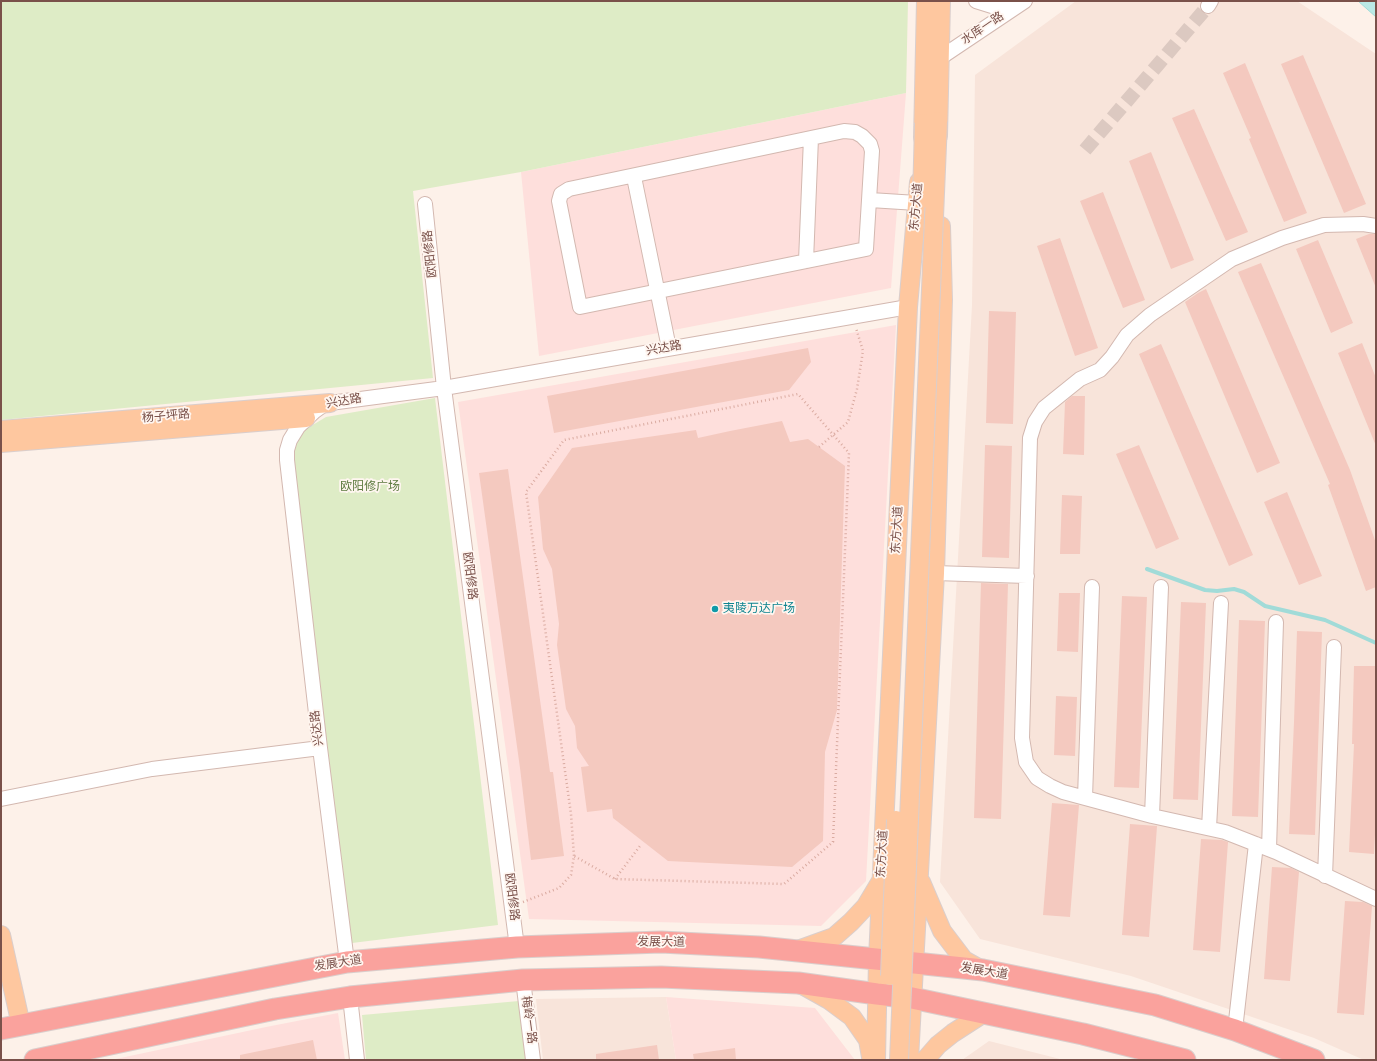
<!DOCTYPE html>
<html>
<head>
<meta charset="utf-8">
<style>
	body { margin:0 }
	#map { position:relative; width:1377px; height:1061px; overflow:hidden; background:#fdf1e9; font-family:"Source Sans 3",sans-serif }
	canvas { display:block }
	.frame { position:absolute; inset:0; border:2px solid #7a514a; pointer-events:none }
</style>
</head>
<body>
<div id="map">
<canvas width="1377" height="1061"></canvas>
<div class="frame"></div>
</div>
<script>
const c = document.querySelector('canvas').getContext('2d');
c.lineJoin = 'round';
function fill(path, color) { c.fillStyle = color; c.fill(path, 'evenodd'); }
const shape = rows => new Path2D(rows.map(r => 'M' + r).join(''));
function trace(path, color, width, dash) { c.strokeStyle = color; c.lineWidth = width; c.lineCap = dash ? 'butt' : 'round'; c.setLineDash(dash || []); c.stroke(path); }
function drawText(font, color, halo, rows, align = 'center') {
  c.font = font + ' "Source Sans 3","Noto Sans SC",sans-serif'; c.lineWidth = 3.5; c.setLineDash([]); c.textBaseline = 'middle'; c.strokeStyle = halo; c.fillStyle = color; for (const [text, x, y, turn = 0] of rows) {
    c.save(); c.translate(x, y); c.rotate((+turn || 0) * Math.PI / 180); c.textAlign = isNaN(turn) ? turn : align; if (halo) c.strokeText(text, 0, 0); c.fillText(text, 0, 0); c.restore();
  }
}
const residential = shape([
	[1076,1,1297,1,1376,54,1376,1060,1364,1060,1314,1038,1131,976,980,939,940,882,972,305,975,75],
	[666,997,676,1060,543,1060,536,999],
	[989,1041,1064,1060,962,1060]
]);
const commercial = shape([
	[906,93,891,288,539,356,521,172],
	[896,325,866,881,821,926,529,919,458,402],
	[666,997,815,1008,855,1060,676,1060],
	[338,1013,345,1060,111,1060,266,1027]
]);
const green = shape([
	[1,1,908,1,906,93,521,172,413,191,433,378,1,420],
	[435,398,498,925,352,943,290,458,301,432,326,417],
	[519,1001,526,1060,366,1060,362,1015]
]);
const water = shape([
	[1358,1,1376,1,1376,17,1358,1]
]);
const stream = shape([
	[1147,569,1205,590,1217,591,1234,589,1244,592,1265,606,1325,620,1376,643]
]);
const building = shape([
	[1303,55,1366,204,1344,213,1281,64],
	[1245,63,1307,213,1284,222,1249,139,1251,138,1223,73],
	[1194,109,1248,232,1226,241,1172,118],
	[1151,152,1194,260,1171,269,1129,161],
	[1103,192,1145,300,1123,308,1080,201],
	[1369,234,1376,234,1376,288,1356,239],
	[1060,238,1098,348,1075,356,1037,246],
	[1318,240,1353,323,1331,333,1296,249],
	[1261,263,1350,470,1376,543,1376,587,1366,591,1328,485,1330,484,1238,272],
	[1206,289,1280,463,1257,473,1185,302,1198,293],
	[989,311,1016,312,1013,424,986,423],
	[1362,343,1376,378,1376,446,1338,353],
	[1161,344,1253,555,1229,566,1139,354],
	[808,348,811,362,789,390,554,433,547,396],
	[1072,396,1085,396,1084,455,1063,454,1065,402],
	[782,421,790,442,808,439,845,466,837,710,825,752,823,841,792,867,668,861,613,818,612,809,587,812,581,767,589,766,577,748,575,726,566,709,557,645,559,624,552,569,543,549,538,497,572,448,696,430,698,438,730,431],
	[985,445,1012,446,1009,558,982,557],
	[1139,445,1179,539,1156,549,1116,454],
	[508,469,550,772,553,772,564,856,531,860,520,768,479,473],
	[1287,492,1322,576,1299,585,1264,502],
	[1062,495,1082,496,1080,554,1060,554],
	[981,583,1008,584,1001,819,974,818],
	[1059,593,1080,593,1078,652,1057,651],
	[1122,596,1147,597,1139,788,1114,787],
	[1181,602,1206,603,1198,800,1173,799],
	[1239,620,1265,621,1258,817,1232,816],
	[1297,631,1322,632,1315,835,1289,834,1294,722],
	[1354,666,1376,666,1376,815,1374,854,1349,852,1354,744,1352,744],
	[1056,696,1077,697,1075,756,1054,755],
	[1052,803,1079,805,1070,917,1043,915],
	[1130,824,1157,826,1149,937,1122,935],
	[1201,839,1222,840,1228,842,1220,952,1193,950],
	[1272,867,1291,868,1299,872,1290,981,1264,979],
	[1345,901,1363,902,1372,906,1364,1015,1337,1013],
	[313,1040,317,1060,240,1060,240,1055],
	[657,1045,659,1060,596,1060,596,1054],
	[735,1048,736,1060,694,1060,693,1054]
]);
const minorTunnel = shape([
	[1085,150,1208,6]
]);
const path = shape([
	[819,447,848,422,857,389,863,351,856,328],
	[615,879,640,846],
	[523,902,559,888,571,875,574,856,571,814,526,492,564,440,798,394,849,453,833,842,784,884,615,879,574,856]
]);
const minor = shape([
	[976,1,992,6,1017,6],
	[1208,6,1211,1],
	[940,58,1025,1],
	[844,131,855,132,862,136,870,144,872,151,866,249,580,307,559,201,561,194,569,189,844,131],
	[634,177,669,348],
	[870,200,917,203],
	[425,204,444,388,517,947],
	[1376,226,1363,224,1324,225,1282,238,1232,259,1150,315,1127,335,1112,357,1100,370,1080,379,1044,408,1035,422,1030,438,1022,738,1026,762,1037,778,1050,786,1063,792,1152,816,1225,832,1276,852,1376,899],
	[806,261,811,138],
	[935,573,1027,576],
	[1085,798,1092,587],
	[1,799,152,769,320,748],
	[1152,816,1161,587],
	[1209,828,1221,603],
	[1269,849,1276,622],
	[1325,876,1334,647],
	[347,962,320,748,287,460,287,450,290,440,298,427,315,411,322,406,330,403,444,388,908,307],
	[523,980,533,1060],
	[350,997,357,1060],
	[1235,1030,1256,844]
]);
const major = shape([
	[938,136,941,1],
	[923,138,926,1],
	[1,430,330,403],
	[1,443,306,418],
	[921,882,942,931,964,960,982,970],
	[1,935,21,1025],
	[798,950,834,937,851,922,866,906,881,881],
	[804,986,829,1000,852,1017,868,1040,871,1057],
	[876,1060,878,959,908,307,919,182],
	[909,1060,935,573,943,300,941,226],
	[925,1060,938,1045,953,1033,984,1013]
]);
const highway = shape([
	[1,1029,347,962,517,947,661,942,759,947,983,970,1155,1005,1235,1030,1314,1060],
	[35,1060,275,1009,350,997,523,980,661,977,798,983,877,994,912,998,1083,1034,1185,1060]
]);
const majorBridge = shape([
	[922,199,924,123],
	[890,976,896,820],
	[899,1060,938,121]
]);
const markers = [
	[715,609,4,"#0f9aa8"]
];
const streetNames = [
	["水库一路",983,29,-34],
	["东方大道",917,207,-85],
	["欧阳修路",431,254,-96],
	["兴达路",664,349,-10],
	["兴达路",344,402,-10],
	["杨子坪路",166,417,-5],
	["东方大道",898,530,-87],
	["欧阳修路",469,576,83],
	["兴达路",318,728,-97],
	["东方大道",883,854,-87],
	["欧阳修路",511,897,83],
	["发展大道",661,943,1],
	["发展大道",338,964,-9],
	["发展大道",984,972,9],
	["梅岭一路",528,1020,82]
];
const parkNames = [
	["欧阳修广场",370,487]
];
const cultureNames = [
	["夷陵万达广场",723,609]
];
fill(residential, '#f8e4da');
fill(commercial, '#fedfdc');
fill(green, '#deecc6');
fill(water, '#bbe9e6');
trace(water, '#a1dbd8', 1);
trace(stream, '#a1dbd8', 4);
fill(building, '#f4c9bf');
trace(minorTunnel, '#dcc9c1', 14, [14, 7]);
trace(minor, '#d3b8b0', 16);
trace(major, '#dacecc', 20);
trace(highway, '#dacecc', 23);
trace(path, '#daaba1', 2.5, [1, 3]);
trace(minor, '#fff', 14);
trace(major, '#fec79f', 18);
trace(highway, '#faa29d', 21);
trace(majorBridge, '#dacecc', 20, []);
trace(majorBridge, '#fec79f', 18);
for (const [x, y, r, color] of markers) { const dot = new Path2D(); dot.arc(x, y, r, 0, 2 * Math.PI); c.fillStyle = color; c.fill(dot); trace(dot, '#fff6f0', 1.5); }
drawText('12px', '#7a514a', '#fff6f0', streetNames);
drawText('12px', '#5d7a3f', '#fff6f0', parkNames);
drawText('12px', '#0d838f', '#fff6f0', cultureNames, 'left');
</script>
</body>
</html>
